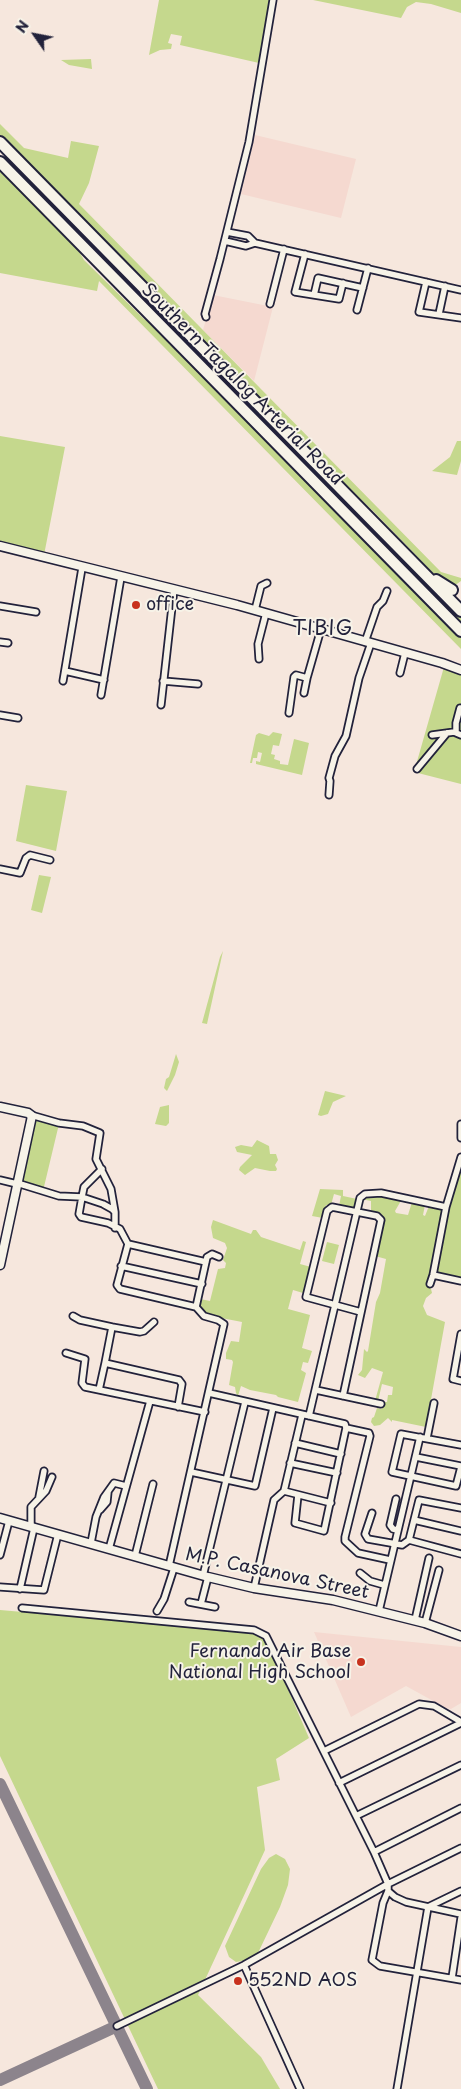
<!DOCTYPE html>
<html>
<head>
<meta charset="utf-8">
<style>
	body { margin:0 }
	#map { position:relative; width:461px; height:2089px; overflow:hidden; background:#f6e7dd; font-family:"Playpen Sans",sans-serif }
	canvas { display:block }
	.north { position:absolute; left:10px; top:10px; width:50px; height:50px; -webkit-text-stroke:4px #f7f3e8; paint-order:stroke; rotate:303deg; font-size:14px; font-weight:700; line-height:20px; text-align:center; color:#22223b }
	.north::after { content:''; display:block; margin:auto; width:18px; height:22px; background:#22223b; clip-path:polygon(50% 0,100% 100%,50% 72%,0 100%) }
</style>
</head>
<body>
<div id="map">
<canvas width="461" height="2089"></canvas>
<div class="north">N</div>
</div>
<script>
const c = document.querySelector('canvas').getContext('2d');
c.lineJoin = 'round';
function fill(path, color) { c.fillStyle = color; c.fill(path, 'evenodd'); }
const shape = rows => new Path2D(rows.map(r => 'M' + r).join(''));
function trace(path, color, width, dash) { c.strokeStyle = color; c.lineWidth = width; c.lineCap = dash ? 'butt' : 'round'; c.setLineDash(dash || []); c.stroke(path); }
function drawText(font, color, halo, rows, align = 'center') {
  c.font = font + ' "Playpen Sans",sans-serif'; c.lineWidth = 4; c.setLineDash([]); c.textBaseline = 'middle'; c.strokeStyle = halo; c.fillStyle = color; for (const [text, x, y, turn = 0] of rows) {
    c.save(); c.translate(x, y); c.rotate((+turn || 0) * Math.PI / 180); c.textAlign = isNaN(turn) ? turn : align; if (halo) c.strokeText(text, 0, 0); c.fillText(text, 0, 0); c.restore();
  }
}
const built = shape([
	[255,135,356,159,341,218,241,194],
	[213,295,273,307,254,381,203,330],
	[314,1632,461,1647,461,1703,451,1709,446,1708,406,1686,351,1717]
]);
const green = shape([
	[159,0,271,0,259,63,180,45,182,36,171,34,168,43,172,44,171,49,160,50,149,55],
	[313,0,461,0,461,13,431,4,416,2,407,7,401,18],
	[91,59,92,69,69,65,61,60],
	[0,124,24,148,68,158,71,141,99,146,89,183,79,204,441,572,461,578,461,581,454,586,437,577,373,511,299,441,0,137],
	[0,166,74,243,84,260,144,319,164,332,439,613,461,637,461,649,99,281,97,291,0,273],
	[33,178,461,615,461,627,27,184],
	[0,436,65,447,44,555,0,545],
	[457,441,461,441,461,461,457,475,432,471,450,457],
	[444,667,461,673,461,784,414,772],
	[273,732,282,734,279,746,273,745,271,754,275,755,274,759,280,761,280,764,288,765,294,739,309,743,302,775,256,764,256,761,260,762,262,753,258,752,257,758,253,758,252,763,250,763,256,735,259,733,269,736],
	[26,785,67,791,56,851,16,841],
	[39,875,51,877,42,913,31,910],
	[223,951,207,1024,202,1023,220,957],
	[176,1054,179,1062,175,1075,167,1091,164,1088,166,1079,169,1077],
	[325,1091,346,1096,333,1102,328,1114,321,1116,318,1115],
	[169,1105,169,1123,166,1126,155,1124,160,1107],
	[35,1119,59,1124,43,1191,21,1183],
	[257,1140,269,1146,270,1154,276,1154,278,1160,275,1165,277,1169,276,1171,270,1171,255,1168,245,1175,239,1170,240,1167,252,1155,237,1152,235,1147,241,1145,252,1147],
	[461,1160,461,1280,436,1272,446,1218],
	[320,1189,343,1190,343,1196,357,1199,354,1208,339,1206,341,1196,334,1194,331,1205,326,1205,323,1218,312,1216],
	[378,1193,402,1199,395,1211,396,1213,408,1215,412,1202,425,1205,423,1215,425,1216,429,1206,443,1209,428,1286,431,1289,432,1293,426,1298,423,1306,427,1315,445,1322,426,1427,392,1420,392,1422,388,1418,380,1425,374,1426,371,1422,372,1418,374,1417,377,1408,382,1409,382,1402,387,1402,388,1395,392,1395,393,1387,382,1384,378,1401,375,1401,383,1372,372,1368,365,1378,358,1375,362,1370,364,1349,367,1352,368,1351,376,1302,380,1293,386,1259,375,1256,382,1223,371,1213,371,1201,361,1199,363,1196],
	[213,1220,251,1234,253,1230,256,1230,261,1237,300,1250,303,1241,306,1242,300,1264,311,1267,303,1293,293,1290,288,1309,310,1315,302,1348,312,1351,308,1363,303,1362,301,1370,306,1373,298,1402,278,1397,276,1395,250,1390,241,1386,238,1396,236,1393,235,1387,229,1385,233,1362,232,1360,226,1359,226,1353,231,1341,239,1342,242,1322,206,1315,198,1307,200,1299,210,1301,218,1269,225,1268,226,1263,223,1260,227,1248,225,1243,213,1238,211,1227],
	[327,1242,339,1245,334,1264,322,1261],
	[0,1610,252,1632,260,1635,268,1643,309,1738,276,1759,280,1780,257,1787,265,1850,198,1995,261,2057,280,2089,158,2089,0,1756],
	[276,1854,285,1859,290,1869,288,1885,280,1907,258,1953,249,1960,236,1962,229,1957,225,1946,261,1869,269,1858]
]);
const taxiway = shape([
	[0,1784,147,2089],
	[0,2080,117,2026]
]);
const street = shape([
	[227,232,248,236,255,243],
	[225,241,246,246,255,243,461,290],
	[305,254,295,292,339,299,343,283],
	[426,282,419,312,461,318],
	[314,295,318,278,363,288],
	[270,304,284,249],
	[357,310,368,268],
	[439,314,445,286],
	[206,317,205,314,220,259,249,142,273,0],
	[0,606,36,612],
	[255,610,261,586,267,583],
	[0,642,8,643],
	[365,642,377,607,383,601,387,591],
	[259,659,258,644,266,613],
	[65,671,104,680],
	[400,673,405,653],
	[63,681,82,568],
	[163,681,198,684],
	[304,693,307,678],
	[101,695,121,577],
	[161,705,174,589],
	[289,713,294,677,296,675,307,678,321,629],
	[0,715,18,718],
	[456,732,456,723,460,708],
	[432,735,454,732,461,735],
	[417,769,447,733],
	[329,795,330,781,329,778,335,756,346,736,359,678,371,643],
	[0,869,20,873,26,858,30,855,50,860],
	[31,1115,59,1123,83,1126,100,1133,96,1159,111,1189,115,1212],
	[461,1124,461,1138],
	[102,1169,84,1187,82,1197,103,1204,112,1209,115,1212,115,1228],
	[0,1180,17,1184],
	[17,1183,59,1196,82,1197,79,1214,81,1217,108,1223,120,1229,128,1244,117,1285,120,1289,196,1307,204,1316,218,1320,224,1324,169,1566],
	[128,1244,206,1262],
	[121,1266,202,1284],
	[433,1275,461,1281],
	[430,1284,433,1275,446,1207,461,1157],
	[196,1307,207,1257,212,1254,219,1257],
	[73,1316,80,1320,112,1327,105,1363],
	[112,1327,140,1332,144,1331,154,1322],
	[461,1334,453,1379,461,1381],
	[66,1353,85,1359,82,1383,85,1387,205,1412],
	[99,1390,105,1363,179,1380,182,1384,178,1407],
	[316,1390,381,1404],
	[209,1393,345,1424,346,1428,324,1531,295,1523,298,1495],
	[343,1396,381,1220,377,1216,332,1207,327,1211,306,1297,361,1312],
	[309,1416,360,1198,365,1194,381,1193,446,1207],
	[346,1428,369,1433,370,1436,345,1537,345,1541,358,1553,390,1560],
	[427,1438,434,1403],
	[295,1443,341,1454],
	[461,1445,401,1434,392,1472,456,1486,461,1467],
	[416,1457,461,1466],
	[290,1463,337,1473],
	[191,1472,255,1486,273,1408],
	[284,1491,331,1503],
	[39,1497,44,1471],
	[396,1499,390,1525,393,1529,397,1530],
	[100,1510,107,1502,108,1492],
	[372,1513,365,1534,368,1539,402,1545,409,1540,419,1500,461,1508],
	[414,1520,461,1531],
	[31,1527,31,1507,46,1491,52,1477],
	[409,1540,461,1554],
	[91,1543,96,1517,104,1497,114,1483,126,1486],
	[109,1549,150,1401],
	[0,1555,9,1521],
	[135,1556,153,1484],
	[360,1573,370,1581,384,1585],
	[203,1576,245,1402],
	[0,1587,44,1590,58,1534],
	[254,1588,274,1500,284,1491,302,1415],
	[20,1589,34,1528],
	[189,1602,215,1607],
	[201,1604,208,1577],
	[22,1608,254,1630,266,1636,374,1852,388,1884,388,1891,395,1897,406,1902,461,1914],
	[157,1611,164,1599,174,1568],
	[379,1611,420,1437],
	[415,1620,429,1558],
	[425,1623,439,1570],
	[324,1751,419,1704,434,1706,461,1722],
	[339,1783,461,1723],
	[356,1816,461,1765],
	[374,1852,461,1808],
	[388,1891,383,1903,372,1960,380,1966,461,1980],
	[244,1965,300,2089],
	[452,1978,461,1918],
	[117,2026,244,1965,388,1884,461,1848],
	[397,2089,428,1907,461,1891]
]);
const secondary = shape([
	[0,546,237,605,442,663,461,670],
	[0,1107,28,1113,32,1116,0,1265],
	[0,1518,208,1577,254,1588,333,1600,425,1623,461,1636]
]);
const highway = shape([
	[0,142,461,611],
	[0,162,461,631],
	[436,580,452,590]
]);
const markers = [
	[136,605,5,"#c8321e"],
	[361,1662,5,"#c8321e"],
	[238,1981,5,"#c8321e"]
];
const streetNames = [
	["Southern Tagalog Arterial Road",242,385,45],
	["M.P. Casanova Street",277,1574,12]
];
const poiNames = [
	["office",146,605],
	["Fernando Air Base",351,1652,"right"],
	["National High School",351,1673,"right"],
	["552ND AOS",248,1981]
];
const quarterNames = [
	["TIBIG",323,629]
];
fill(built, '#f5d9d0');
fill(green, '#c5d88d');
trace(taxiway, '#8c848c', 12);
trace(street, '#22223b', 9);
trace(secondary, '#22223b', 11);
trace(highway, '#22223b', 14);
trace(street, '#f7f3e8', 5.5);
trace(secondary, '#f7f3e8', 8);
trace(highway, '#f7f3e8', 10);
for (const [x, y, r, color] of markers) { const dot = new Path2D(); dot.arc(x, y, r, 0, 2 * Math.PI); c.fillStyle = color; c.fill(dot); trace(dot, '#f7f3e8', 2); }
drawText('18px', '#22223b', '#f7f3e8', streetNames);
drawText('18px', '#22223b', '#f7f3e8', poiNames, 'left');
c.letterSpacing = '1px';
drawText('20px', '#22223b', '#f7f3e8', quarterNames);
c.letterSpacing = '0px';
</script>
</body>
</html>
